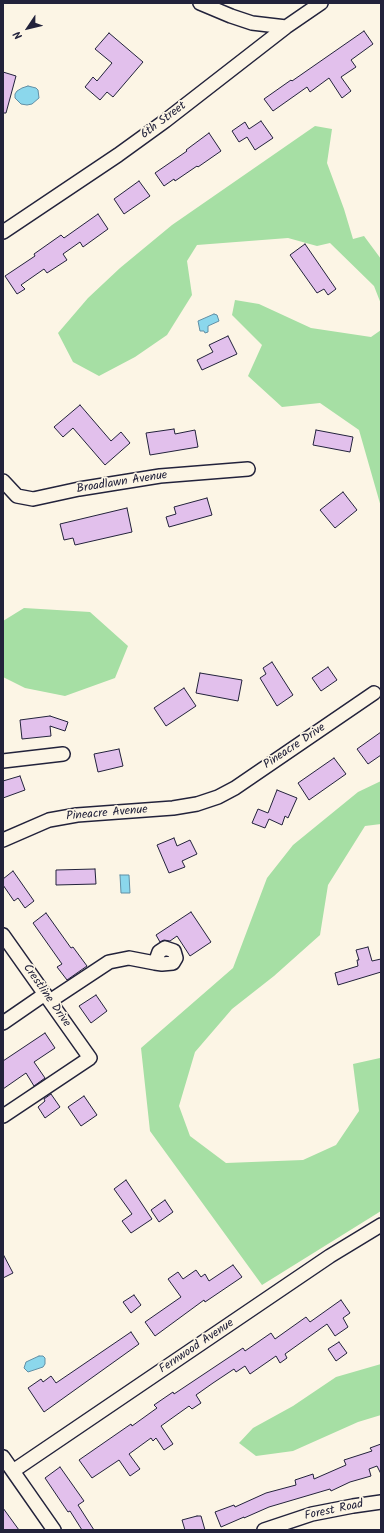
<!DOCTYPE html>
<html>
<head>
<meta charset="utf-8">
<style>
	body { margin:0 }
	#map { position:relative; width:384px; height:1533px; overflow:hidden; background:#fcf5e5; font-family:Kalam,sans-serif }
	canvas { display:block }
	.frame { position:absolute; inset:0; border:4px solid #22223b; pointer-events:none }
	.north { position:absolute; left:8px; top:8px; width:40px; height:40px; -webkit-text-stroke:3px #fcf5e5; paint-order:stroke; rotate:235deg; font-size:11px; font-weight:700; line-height:16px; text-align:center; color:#22223b }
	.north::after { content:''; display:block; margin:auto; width:14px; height:18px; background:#22223b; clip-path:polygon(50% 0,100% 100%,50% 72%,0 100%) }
</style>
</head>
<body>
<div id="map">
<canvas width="384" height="1533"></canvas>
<div class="frame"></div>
<div class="north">N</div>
</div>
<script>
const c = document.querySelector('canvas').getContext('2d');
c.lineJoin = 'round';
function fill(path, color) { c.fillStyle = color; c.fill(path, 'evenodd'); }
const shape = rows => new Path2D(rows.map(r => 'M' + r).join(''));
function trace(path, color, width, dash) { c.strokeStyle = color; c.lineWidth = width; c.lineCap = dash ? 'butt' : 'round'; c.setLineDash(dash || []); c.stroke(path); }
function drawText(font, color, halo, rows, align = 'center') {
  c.font = font + ' Kalam,sans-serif'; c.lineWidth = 3.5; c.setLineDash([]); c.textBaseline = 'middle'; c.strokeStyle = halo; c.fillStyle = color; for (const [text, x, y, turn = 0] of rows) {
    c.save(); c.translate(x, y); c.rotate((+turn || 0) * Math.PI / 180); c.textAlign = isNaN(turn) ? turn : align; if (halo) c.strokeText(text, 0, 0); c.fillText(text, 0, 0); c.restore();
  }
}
const green = shape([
	[315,126,332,129,327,163,344,209,353,239,364,236,381,259,381,304,374,286,330,243,317,246,288,238,197,245,187,261,192,295,167,335,135,357,99,376,73,362,58,333,88,298,120,268,172,225],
	[235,300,259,304,311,328,371,337,381,330,381,507,359,430,320,403,282,407,248,376,262,345,232,315],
	[24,608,90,612,128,646,115,678,65,696,25,688,3,677,3,621],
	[381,781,381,824,365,826,328,885,320,935,274,976,232,1009,195,1052,179,1106,190,1136,226,1163,303,1160,336,1145,359,1111,353,1064,380,1058,381,1211,262,1285,150,1131,141,1048,233,968,267,878,293,845,358,792],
	[381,1364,381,1415,358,1422,293,1451,256,1456,239,1443,253,1428,293,1406,336,1377]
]);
const water = shape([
	[28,86,36,88,38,90,39,98,32,104,27,105,21,104,15,98,15,94,17,91,22,88,28,86],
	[214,314,217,315,219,321,208,326,208,332,205,333,204,331,200,331,198,321,214,314],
	[120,875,129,875,130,893,121,893,120,875],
	[39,1356,43,1356,45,1358,45,1364,43,1367,28,1372,24,1368,26,1362,39,1356]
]);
const building = shape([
	[364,31,373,44,351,60,356,67,341,77,351,91,342,98,329,78,310,92,307,87,273,111,264,99,291,80,292,81,364,31],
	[109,33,143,62,113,97,107,92,100,100,85,87,93,77,97,81,112,63,95,49,109,33],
	[3,72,16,76,6,113,3,113,3,72],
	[261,121,273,138,255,150,247,137,239,142,232,131,245,122,249,129,261,121],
	[209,133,221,151,198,167,197,166,175,181,174,179,164,186,155,173,187,151,186,150,209,133],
	[139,181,150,196,124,214,114,199,139,181],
	[98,214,108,229,83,247,80,242,63,254,67,260,47,273,44,269,21,285,25,289,17,294,5,276,35,256,34,254,61,235,64,238,98,214],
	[305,244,336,289,328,295,324,289,317,293,290,255,305,244],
	[228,336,237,354,202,370,197,360,213,352,209,345,228,336],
	[80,405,111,441,121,432,130,443,105,465,73,428,63,437,54,427,80,405],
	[174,429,175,434,195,430,198,447,150,455,146,433,174,429],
	[316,430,353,437,350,452,313,445,316,430],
	[343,492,357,510,335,528,320,510,343,492],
	[207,498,212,515,169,527,166,517,176,514,174,507,207,498],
	[127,508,132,532,75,545,73,538,64,540,60,524,127,508],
	[272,662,293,695,277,706,260,678,266,674,263,668,272,662],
	[328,667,337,680,321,691,312,678,328,667],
	[200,673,242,680,238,701,196,693,200,673],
	[184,688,196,706,166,726,154,708,184,688],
	[50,716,68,722,65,731,50,726,51,736,22,739,20,720,50,716],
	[381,732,381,755,368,764,357,749,381,732],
	[119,749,123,766,98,772,94,754,119,749],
	[334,758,346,774,309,800,298,783,334,758],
	[20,776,25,790,3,798,3,781,20,776],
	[277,790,297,798,288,818,285,816,282,825,269,819,265,828,252,823,258,809,268,813,277,790],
	[174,838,177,846,190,840,197,854,182,861,185,867,169,873,157,845,174,838],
	[95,869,96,884,56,885,56,870,95,869],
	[13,871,34,901,25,908,18,898,14,901,3,885,3,879,13,871],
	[191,912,211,942,190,956,177,936,170,941,164,940,160,942,156,935,191,912],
	[46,913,71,948,73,947,87,966,67,980,57,967,62,964,33,923,46,913],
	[368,947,372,961,381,959,381,972,338,985,335,973,358,966,357,960,359,960,356,950,368,947],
	[96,995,107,1011,91,1023,79,1006,96,995],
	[45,1033,55,1048,34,1062,45,1078,34,1086,26,1073,3,1089,3,1061,45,1033],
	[51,1094,60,1107,45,1118,38,1107,45,1101,44,1099,51,1094],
	[84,1096,97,1115,81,1126,68,1107,84,1096],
	[126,1180,152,1219,131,1233,122,1221,132,1214,114,1189,126,1180],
	[165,1200,173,1212,159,1222,151,1210,165,1200],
	[3,1254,13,1273,3,1278,3,1254],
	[233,1265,242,1277,205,1302,204,1300,155,1336,145,1322,181,1297,168,1279,178,1272,183,1279,196,1270,201,1277,205,1274,209,1281,233,1265],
	[134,1295,141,1305,131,1313,123,1302,134,1295],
	[341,1300,350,1313,343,1318,348,1327,335,1336,327,1324,285,1354,287,1358,280,1363,276,1356,250,1374,245,1366,236,1372,234,1369,213,1383,196,1395,201,1403,192,1409,189,1406,161,1426,173,1444,164,1450,156,1438,153,1441,151,1438,129,1454,140,1469,130,1476,119,1460,92,1478,79,1460,131,1424,132,1426,157,1408,154,1405,173,1392,174,1394,243,1348,245,1351,271,1333,275,1339,306,1317,310,1322,341,1300],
	[131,1332,139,1344,44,1412,28,1388,41,1379,43,1382,51,1376,56,1383,131,1332],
	[339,1342,347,1353,336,1361,328,1349,339,1342],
	[381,1444,381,1474,377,1466,369,1469,371,1476,350,1482,331,1491,330,1489,269,1507,244,1518,244,1517,221,1527,215,1512,234,1505,235,1507,266,1493,296,1485,295,1480,313,1474,314,1479,346,1465,344,1460,372,1451,370,1448,381,1444],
	[60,1467,84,1501,78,1505,94,1530,82,1530,70,1511,68,1512,45,1478,60,1467],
	[3,1508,19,1530,3,1530,3,1508],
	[197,1516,201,1516,205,1530,185,1530,182,1520,197,1516]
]);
const minor = shape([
	[200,3,231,16,252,23,286,27],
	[3,232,118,155,165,121,286,27,321,3],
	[3,481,17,496,33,499,79,489,160,476,248,469],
	[3,761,63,754],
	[3,840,49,820,77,815,173,808,197,804,218,797,235,788,374,693],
	[3,935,90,1058,3,1116],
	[165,948,174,951,176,958,173,963,162,964,155,963,159,952,165,948],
	[50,1001,109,962,129,958,155,963],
	[3,1023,45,994],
	[3,1457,54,1530],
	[13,1471,330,1256,381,1225],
	[264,1530,312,1514,353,1506,381,1502]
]);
const streetNames = [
	["6th Street",164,121,-37],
	["Broadlawn Avenue",122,483,-9],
	["Pineacre Drive",295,747,-34],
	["Pineacre Avenue",107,814,-5],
	["Crestline Drive",46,996,55],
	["Fernwood Avenue",197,1347,-34],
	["Forest Road",334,1511,-12]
];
fill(green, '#a6dfa4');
fill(water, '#8bd7ec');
trace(water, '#618fa5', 1);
fill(building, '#e2c0ec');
trace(building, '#22223b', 1);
trace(minor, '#22223b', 16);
trace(minor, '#fcf5e5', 13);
drawText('12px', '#22223b', '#fcf5e5', streetNames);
</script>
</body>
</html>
